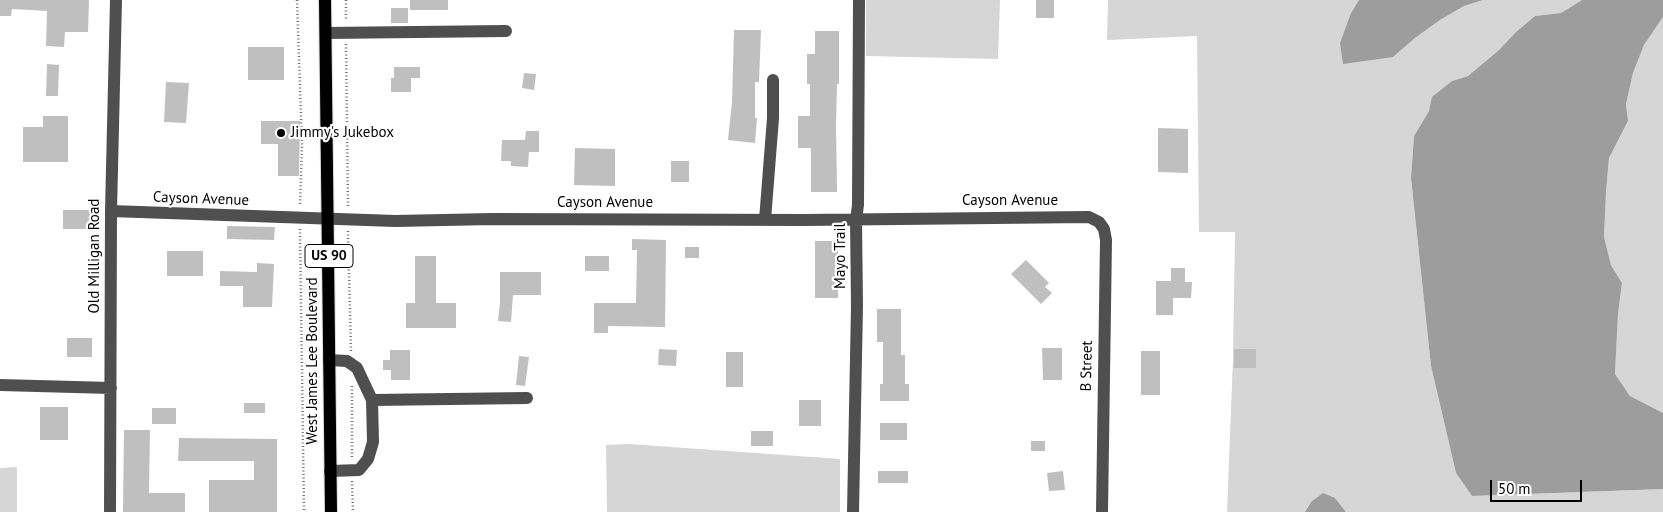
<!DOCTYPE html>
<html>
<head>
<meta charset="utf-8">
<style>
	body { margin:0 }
	#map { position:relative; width:1663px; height:512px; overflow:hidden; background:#fff; font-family:"PT Sans",sans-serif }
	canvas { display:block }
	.scale { position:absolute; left:1490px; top:480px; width:92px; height:22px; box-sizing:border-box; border:2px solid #000; border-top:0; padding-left:6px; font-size:15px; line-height:18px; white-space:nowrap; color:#000; -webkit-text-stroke:4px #fff; paint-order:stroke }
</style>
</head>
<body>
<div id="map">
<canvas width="1663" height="512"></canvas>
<div class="scale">50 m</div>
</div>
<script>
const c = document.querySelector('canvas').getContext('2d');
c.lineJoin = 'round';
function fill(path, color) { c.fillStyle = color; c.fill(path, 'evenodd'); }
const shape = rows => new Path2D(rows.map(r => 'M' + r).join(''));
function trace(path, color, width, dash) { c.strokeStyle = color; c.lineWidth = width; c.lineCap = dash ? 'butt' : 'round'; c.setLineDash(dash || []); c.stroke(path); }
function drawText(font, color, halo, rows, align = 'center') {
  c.font = font + ' "PT Sans",sans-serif'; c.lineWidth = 4.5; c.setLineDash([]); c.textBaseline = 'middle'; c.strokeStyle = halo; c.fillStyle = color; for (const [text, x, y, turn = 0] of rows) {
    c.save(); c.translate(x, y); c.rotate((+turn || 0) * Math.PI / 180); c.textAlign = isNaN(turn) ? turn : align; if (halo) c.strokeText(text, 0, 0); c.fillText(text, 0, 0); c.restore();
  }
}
const green = shape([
	[866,0,1000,0,998,59,866,56],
	[1108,0,1359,0,1351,13,1393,57,1415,38,1440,20,1464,6,1483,0,1582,0,1561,13,1535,16,1516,32,1499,50,1468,76,1452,81,1429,111,1414,136,1411,178,1431,366,1456,473,1472,496,1663,489,1663,512,1346,512,1335,498,1311,502,1305,512,1227,512,1233,358,1235,232,1199,232,1197,36,1107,40],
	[1663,17,1663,413,1630,396,1615,374,1618,314,1622,283,1611,265,1604,237,1606,192,1609,158,1628,121,1626,104,1633,73,1644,45],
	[629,444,840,459,840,512,607,512,606,445],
	[17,467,17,512,0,512,0,468]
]);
const water = shape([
	[1359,0,1483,0,1464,6,1440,20,1415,38,1393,57,1343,64,1340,43,1351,13],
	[1582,0,1663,0,1663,17,1644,45,1633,73,1626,104,1628,121,1609,158,1606,192,1604,237,1611,265,1622,283,1618,314,1615,374,1630,396,1663,413,1663,489,1472,496,1456,473,1431,366,1411,178,1414,136,1429,111,1432,97,1452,81,1468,76,1499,50,1516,32,1535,16,1561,13],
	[1323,493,1335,498,1346,512,1305,512,1311,502]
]);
const building = shape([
	[0,0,89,0,88,32,65,32,64,47,46,46,47,11,12,9,11,16,0,16],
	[410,0,448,0,448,10,410,10],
	[1036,0,1054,0,1054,18,1036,18],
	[391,8,408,8,408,23,391,23],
	[734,30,761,30,759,82,755,82,755,118,757,118,755,143,728,140,732,102],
	[815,31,839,31,839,84,837,84,836,125,837,192,811,192,811,148,798,148,798,116,810,116,810,84,807,84,807,54,815,54],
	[248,47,284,47,284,80,248,80],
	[47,64,59,65,58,96,46,96],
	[394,67,420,67,420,78,411,78,411,92,391,92,391,78,394,78],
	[524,73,536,74,534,90,522,88],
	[166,82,189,83,186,123,164,122],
	[43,116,68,116,68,162,23,162,23,127,43,127],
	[261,121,300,121,299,176,278,176,278,144,261,144],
	[1158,128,1188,129,1188,173,1158,172],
	[526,131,539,131,539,152,529,152,528,167,511,166,511,161,501,161,502,140,525,140],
	[575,148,615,149,615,186,574,185],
	[671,161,689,161,689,182,671,182],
	[63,210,92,210,92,229,63,229],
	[227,226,275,227,274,240,227,239],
	[632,239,666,240,665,327,608,326,608,333,594,333,594,303,636,303,637,250,632,250],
	[815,241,838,241,838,298,815,298],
	[685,247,699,247,699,258,685,258],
	[167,251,203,251,203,276,167,276],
	[415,256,436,256,436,303,456,303,456,328,406,328,406,303,415,303],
	[585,256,609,256,609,271,585,271],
	[1026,260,1049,283,1045,287,1052,293,1041,304,1011,274],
	[257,263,274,264,272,307,243,307,243,286,220,286,220,271,257,272],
	[1171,268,1185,268,1185,282,1192,282,1191,298,1173,298,1173,315,1156,315,1156,281,1171,281],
	[500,272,541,272,541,295,513,295,511,322,498,321,500,302],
	[877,309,901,309,901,355,905,355,905,384,909,384,909,401,880,401,880,384,883,384,883,342,877,342],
	[67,338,92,338,92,357,67,357],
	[1042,348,1062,348,1062,380,1043,380],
	[659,349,677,350,676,366,658,365],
	[1234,349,1256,349,1256,368,1234,368],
	[390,350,410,350,410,380,391,380,391,370,383,370,383,360,390,360],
	[1141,351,1160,351,1160,395,1141,395],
	[726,352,743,352,743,387,726,387],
	[519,356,529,357,525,386,516,385],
	[799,400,821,400,821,426,799,426],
	[244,403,265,403,265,413,244,413],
	[40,407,68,407,68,440,40,440],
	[152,408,176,408,176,424,152,424],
	[880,423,907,423,907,440,880,440],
	[124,430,150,430,149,493,185,493,185,512,123,512],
	[751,431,773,431,773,446,751,446],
	[179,438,277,439,277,512,209,512,209,480,254,480,254,461,178,461],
	[1031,441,1045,441,1045,451,1031,451],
	[878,471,908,471,908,483,878,483],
	[1063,471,1065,490,1049,491,1047,473]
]);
const path = shape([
	[297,0,302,145,300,206],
	[346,0,346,21],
	[346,44,348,208],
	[300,229,304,512],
	[348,231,351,351],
	[352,386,352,458],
	[352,481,353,512]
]);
const minor = shape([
	[326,33,506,31],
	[111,211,395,221,492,219,804,220,1089,217,1099,222,1104,229,1106,240,1102,512],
	[765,220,773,118,773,80],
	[329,360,347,361,357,368,372,400,373,442,368,459,359,470,330,471],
	[0,385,111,388],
	[372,400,527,398],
	[110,512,111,211,116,0],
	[853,512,857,306,856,220,858,205,859,0]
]);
const major = shape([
	[325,0,331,512]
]);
const markers = [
	[281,133,5,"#000"]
];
const shields = [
	[329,256,48]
];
const shieldNames = [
	["US 90",329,256]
];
const poiNames = [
	["Jimmy's Jukebox",291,133]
];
const streetNames = [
	["Cayson Avenue",201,199,2],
	["Cayson Avenue",1010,201],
	["Cayson Avenue",605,203],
	["Old Milligan Road",95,256,-90],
	["Mayo Trail",841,256,-90],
	["West James Lee Boulevard",313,361,-90],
	["B Street",1087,366,-89]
];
fill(green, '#d6d6d6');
fill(water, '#9d9d9d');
fill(building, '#bfbfbf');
trace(major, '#dbdbdb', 14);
trace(path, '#717171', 2.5, [1, 2.5]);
trace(minor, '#4f4f4f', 12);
trace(major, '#000', 12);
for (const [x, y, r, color] of markers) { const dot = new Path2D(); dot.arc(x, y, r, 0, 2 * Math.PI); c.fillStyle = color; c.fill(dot); trace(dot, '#fff', 2); }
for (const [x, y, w] of shields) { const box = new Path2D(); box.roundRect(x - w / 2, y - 11.5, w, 23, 4); c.fillStyle = '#fff'; c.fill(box); trace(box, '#000', 1); }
drawText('bold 14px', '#000', null, shieldNames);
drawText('15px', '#000', '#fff', poiNames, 'left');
drawText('15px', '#000', '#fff', streetNames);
</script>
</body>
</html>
